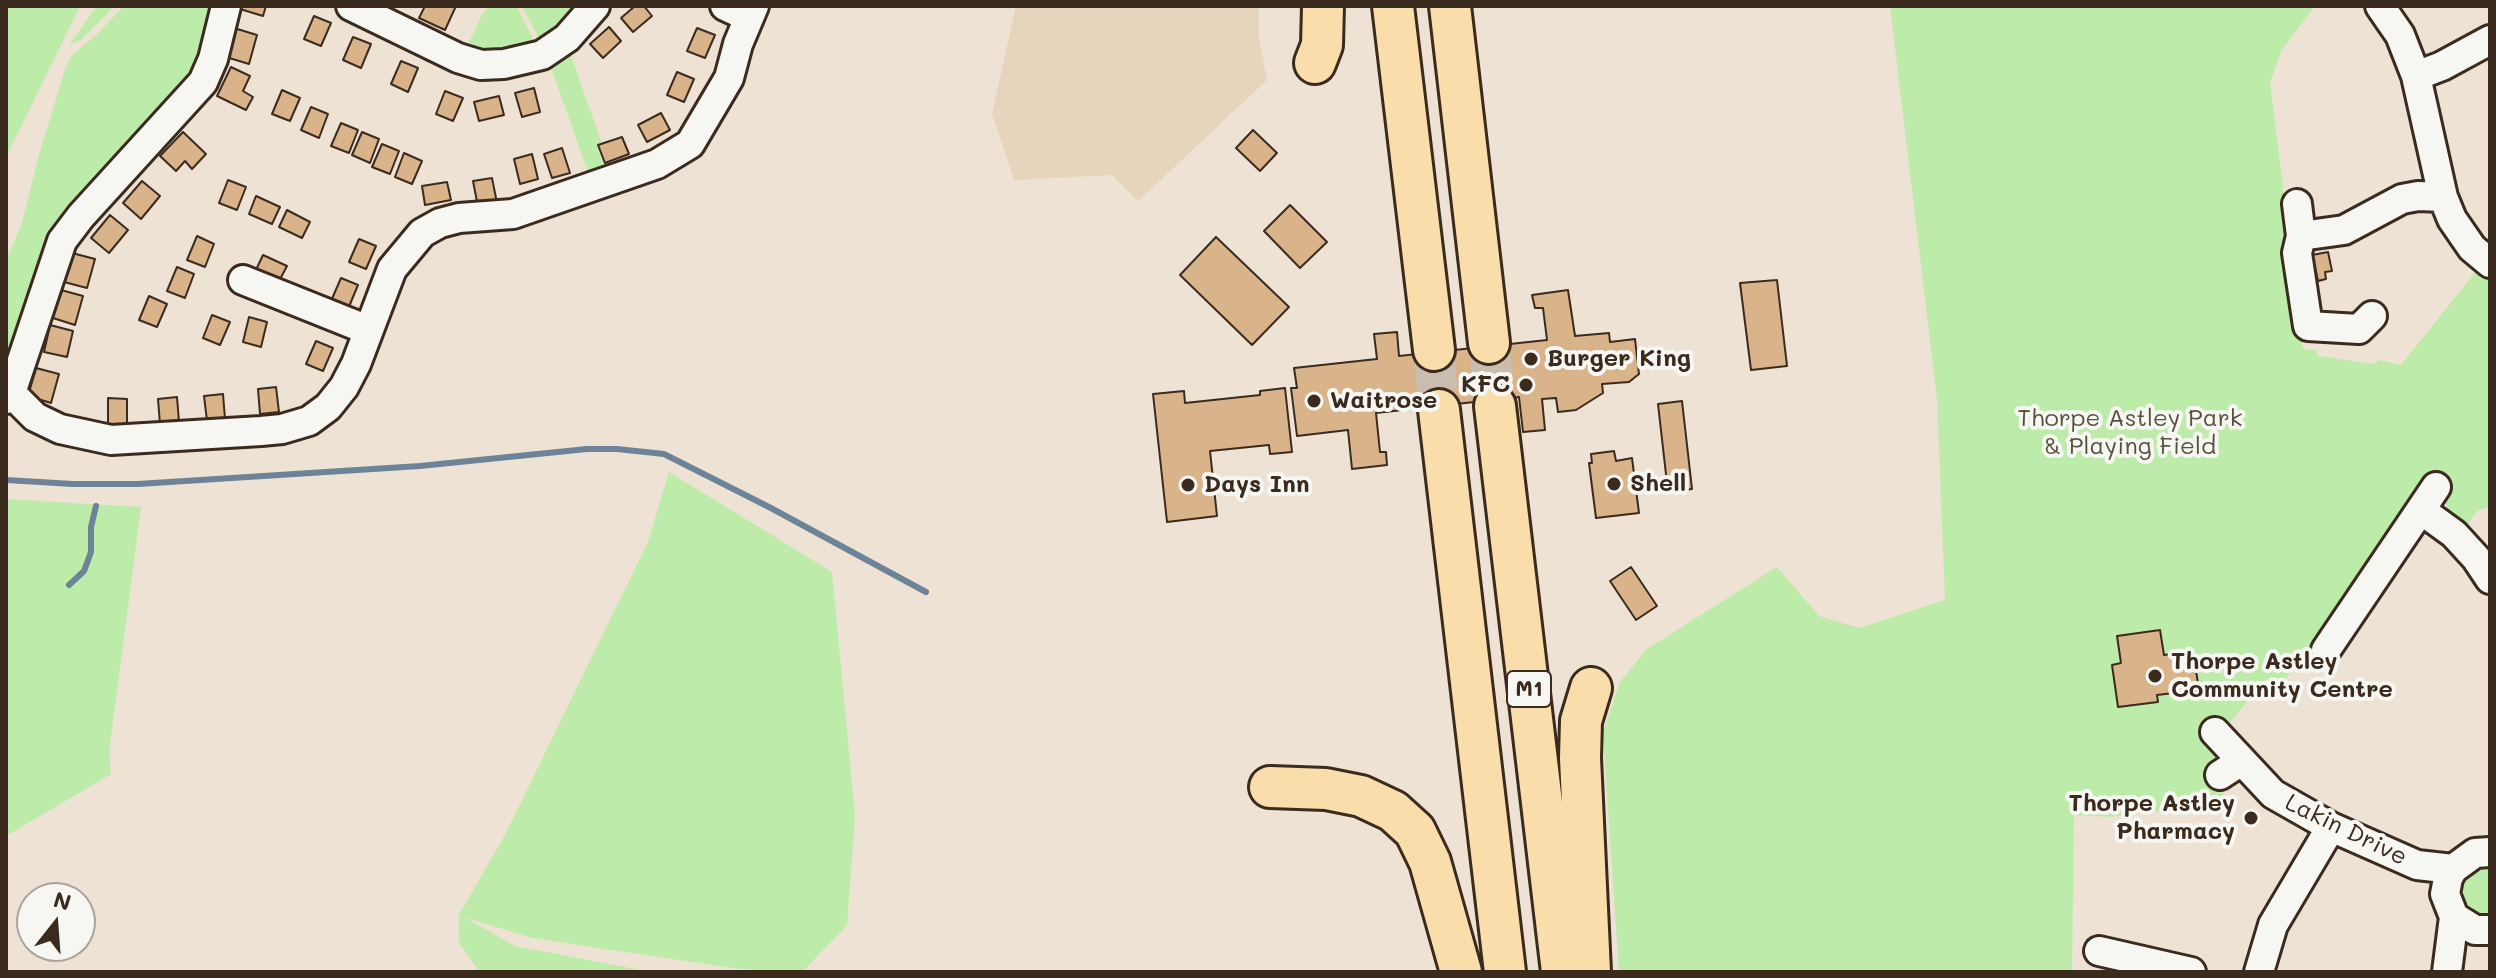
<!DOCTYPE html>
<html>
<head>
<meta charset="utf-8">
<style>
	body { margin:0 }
	#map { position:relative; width:2496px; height:978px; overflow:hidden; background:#ede2d3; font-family:Mali,sans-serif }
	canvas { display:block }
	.frame { position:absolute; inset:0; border:8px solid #3b2a1e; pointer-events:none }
	.north { position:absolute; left:16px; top:882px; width:80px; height:80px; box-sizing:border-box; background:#f6f6f2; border:2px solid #aba49d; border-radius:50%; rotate:17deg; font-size:22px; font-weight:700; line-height:32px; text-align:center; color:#3b2a1e }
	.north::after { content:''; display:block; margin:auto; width:28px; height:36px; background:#3b2a1e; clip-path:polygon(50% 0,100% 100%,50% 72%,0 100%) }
</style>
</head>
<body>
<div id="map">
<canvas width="2496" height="978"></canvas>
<div class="frame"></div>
<div class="north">N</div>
</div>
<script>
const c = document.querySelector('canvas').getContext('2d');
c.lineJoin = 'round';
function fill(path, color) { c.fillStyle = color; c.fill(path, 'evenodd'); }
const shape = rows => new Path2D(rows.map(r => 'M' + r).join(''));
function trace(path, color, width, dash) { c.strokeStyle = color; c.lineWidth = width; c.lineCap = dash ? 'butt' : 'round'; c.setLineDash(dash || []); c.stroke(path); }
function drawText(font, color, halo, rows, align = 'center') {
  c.font = font + ' Mali,sans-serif'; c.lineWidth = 8; c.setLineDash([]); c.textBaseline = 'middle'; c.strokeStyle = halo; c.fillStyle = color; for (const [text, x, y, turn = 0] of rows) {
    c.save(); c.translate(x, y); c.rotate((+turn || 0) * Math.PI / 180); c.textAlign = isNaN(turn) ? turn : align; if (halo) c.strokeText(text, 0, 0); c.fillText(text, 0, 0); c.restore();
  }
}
const built = shape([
	[1016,6,1259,6,1259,38,1267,80,1138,201,1112,175,1014,180,992,114]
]);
const green = shape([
	[6,6,80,6,6,157],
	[97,6,115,6,81,40,69,45],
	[124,6,217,6,199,70,64,224,6,371,6,261,22,223,39,155,66,66,72,55,96,35],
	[490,6,516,6,534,40,499,50,468,45,482,14],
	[522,6,574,6,552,31,539,38],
	[1890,6,2315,6,2281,51,2270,83,2303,349,2315,350,2319,356,2373,364,2380,360,2401,365,2486,259,2490,263,2490,507,2478,510,2465,528,2448,513,2446,503,2452,491,2435,479,2442,471,2433,473,2283,683,2265,680,2216,739,2224,804,2112,817,2074,815,2072,972,1619,972,1603,732,1620,682,1647,649,1777,567,1819,616,1859,628,1945,600,1937,399],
	[570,53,609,164,588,172,550,65],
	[669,472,832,572,855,816,847,925,802,972,788,972,732,968,532,938,464,917,515,946,651,972,480,972,459,943,459,915,505,835,648,542],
	[6,499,141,507,109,752,111,774,6,836],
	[2490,853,2490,930,2475,930,2448,878]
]);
const stream = shape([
	[6,480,73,484,138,484,420,466,587,449,617,449,664,454,769,507,926,592],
	[69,585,84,571,91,552,91,527,96,506]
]);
const building = shape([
	[241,6,266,6,263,16,240,9,241,6],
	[425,6,456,6,445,30,419,18,425,6],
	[635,6,644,6,652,16,633,32,621,18,635,6],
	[314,16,331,23,321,46,304,39,314,16],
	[609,27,621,41,603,58,590,44,609,27],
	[234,28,257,35,249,64,226,57,234,28],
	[697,28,715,35,705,58,687,51,697,28],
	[353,37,371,44,361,68,343,60,353,37],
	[401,61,418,68,408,92,391,84,401,61],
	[231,67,250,76,243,91,253,97,246,110,217,96,231,67],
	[677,72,694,79,684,102,667,95,677,72],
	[534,88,540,112,522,117,515,93,534,88],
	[282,90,300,98,290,121,272,114,282,90],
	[445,91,463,98,453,121,436,114,445,91],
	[499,96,504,115,479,121,474,102,499,96],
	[311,107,328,114,319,138,301,130,311,107],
	[661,113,670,130,647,142,638,125,661,113],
	[341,123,358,130,349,153,331,146,341,123],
	[1253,130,1277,153,1260,171,1236,148,1253,130],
	[183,132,206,154,192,169,185,161,176,171,160,156,183,132],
	[362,132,379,139,370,163,352,155,362,132],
	[622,137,629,154,605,163,598,145,622,137],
	[382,144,399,151,390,174,372,167,382,144],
	[562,148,570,173,552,178,544,154,562,148],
	[404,153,422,161,412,184,395,177,404,153],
	[532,154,538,179,520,184,514,159,532,154],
	[492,178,497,203,478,207,473,181,492,178],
	[228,180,246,187,237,210,219,203,228,180],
	[142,181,160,196,141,219,123,203,142,181],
	[447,182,451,200,425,205,422,186,447,182],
	[256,196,280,207,272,224,249,214,256,196],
	[1290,205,1327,242,1300,268,1264,231,1290,205],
	[287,210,310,222,302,238,279,227,287,210],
	[110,215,128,230,109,253,91,238,110,215],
	[197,236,214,244,205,267,187,260,197,236],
	[1216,237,1289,307,1252,345,1180,275,1216,237],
	[359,239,376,246,366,269,349,262,359,239],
	[2328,252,2332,271,2325,272,2326,279,2318,281,2312,255,2328,252],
	[72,253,95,259,87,288,64,282,72,253],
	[263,255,287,266,278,283,255,272,263,255],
	[177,267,194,274,185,298,167,291,177,267],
	[341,278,358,285,348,309,331,301,341,278],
	[1777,280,1787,366,1751,370,1740,283,1777,280],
	[61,290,83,296,75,325,53,318,61,290],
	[1568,290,1575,336,1609,333,1610,342,1635,339,1639,374,1629,382,1602,384,1603,393,1576,410,1558,412,1556,398,1542,399,1545,430,1523,432,1519,397,1376,413,1380,452,1386,452,1387,465,1352,469,1348,430,1297,436,1291,388,1297,388,1294,368,1377,359,1374,334,1397,332,1399,356,1547,340,1543,308,1535,308,1532,295,1568,290],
	[149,296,167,304,157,327,139,320,149,296],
	[212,315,230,322,220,345,203,338,212,315],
	[249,317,267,322,261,347,243,342,249,317],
	[50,325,73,331,67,357,44,352,50,325],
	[316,341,333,348,323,371,306,364,316,341],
	[36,368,59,374,51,403,28,396,36,368],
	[276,387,279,412,260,414,258,389,276,387],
	[1285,388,1292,452,1270,454,1269,445,1210,451,1217,516,1167,522,1153,394,1184,391,1185,403,1260,395,1260,391,1285,388],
	[223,394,225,419,207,421,204,396,223,394],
	[177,397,179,422,160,424,158,399,177,397],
	[108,398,127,399,127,424,108,424,108,398],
	[1682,401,1692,489,1668,492,1658,404,1682,401],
	[1614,451,1616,461,1632,458,1639,513,1596,518,1589,463,1592,463,1591,454,1614,451],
	[1631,567,1657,606,1636,620,1610,581,1631,567],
	[2160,630,2164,655,2193,651,2199,690,2157,695,2158,702,2118,707,2112,665,2121,663,2117,636,2160,630]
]);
const highwayTunnel = shape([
	[1489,343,1495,406],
	[1434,350,1439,410]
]);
const minor = shape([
	[351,6,458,58,481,65,504,64,542,55,567,38,595,6],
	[725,6,749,17],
	[2380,6,2400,35,2416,76,2443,197,2452,219,2472,248,2490,263],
	[2416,76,2442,66,2490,40],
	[2297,204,2301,236,2297,253,2308,326,2359,329,2372,316],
	[2301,236,2344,230,2402,199,2418,196,2443,197],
	[243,280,368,330],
	[11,393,35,417,60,429,111,440,261,431,282,429,309,421,328,407,344,387,356,364,392,269,422,233,440,223,459,218,513,214,657,164,690,144,729,78,738,44,754,6],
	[6,399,11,393,62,241,81,216,203,82,213,59,226,6],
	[2421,510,2454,534,2476,558,2490,579],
	[2326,650,2436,487],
	[2215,732,2273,794,2331,827,2417,865,2453,869],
	[2220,775,2240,762],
	[2490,852,2475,853,2453,869,2448,878,2445,894,2454,917,2475,930,2490,930],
	[2099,951,2191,972],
	[2259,972,2273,925,2331,827],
	[2447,972,2454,917]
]);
const highway = shape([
	[1393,6,1434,350],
	[1450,6,1489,343],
	[1315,63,1322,45,1323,6],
	[1495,406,1562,972],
	[1439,410,1505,972],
	[1270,787,1326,789,1361,796,1393,811,1415,831,1430,862,1461,972],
	[1590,972,1580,758,1581,721,1591,688]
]);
const markers = [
	[1531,359,8,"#3b2a1e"],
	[1526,385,8,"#3b2a1e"],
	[1314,401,8,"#3b2a1e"],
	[1614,484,8,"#3b2a1e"],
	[1188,485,8,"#3b2a1e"],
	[2155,676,8,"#3b2a1e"],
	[2251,818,8,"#3b2a1e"]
];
const shields = [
	[1529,689,44]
];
const shieldNames = [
	["M1",1529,689]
];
const poiNames = [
	["Burger King",1547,359],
	["KFC",1510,385,"right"],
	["Waitrose",1330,401],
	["Shell",1630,484],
	["Days Inn",1204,485],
	["Thorpe Astley",2171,662],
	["Community Centre",2171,690],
	["Thorpe Astley",2235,804,"right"],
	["Pharmacy",2235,832,"right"]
];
const parkNames = [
	["Thorpe Astley Park",2130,419],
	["& Playing Field",2130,447]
];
const streetNames = [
	["Lakin Drive",2346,830,26]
];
fill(built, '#e7d4bd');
fill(green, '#bdeba9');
trace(stream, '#6d8398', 6);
fill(building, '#d9b38a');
trace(building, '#3b2a1e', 2);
trace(highwayTunnel, '#c9bdaf', 40, [40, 20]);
trace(minor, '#3b2a1e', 34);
trace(highway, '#3b2a1e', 46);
trace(minor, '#f6f6f2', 28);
trace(highway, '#f9ddab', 40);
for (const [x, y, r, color] of markers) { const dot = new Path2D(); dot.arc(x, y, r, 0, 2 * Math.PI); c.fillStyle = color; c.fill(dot); trace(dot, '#f6f6f2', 3); }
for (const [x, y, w] of shields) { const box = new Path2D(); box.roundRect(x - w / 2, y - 18, w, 36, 6); c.fillStyle = '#f6f6f2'; c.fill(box); trace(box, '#3b2a1e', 2); }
drawText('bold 22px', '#3b2a1e', null, shieldNames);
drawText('bold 24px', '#3b2a1e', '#f6f6f2', poiNames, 'left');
drawText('24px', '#55513a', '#f6f6f2', parkNames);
drawText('24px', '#3b2a1e', '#f6f6f2', streetNames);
</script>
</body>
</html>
